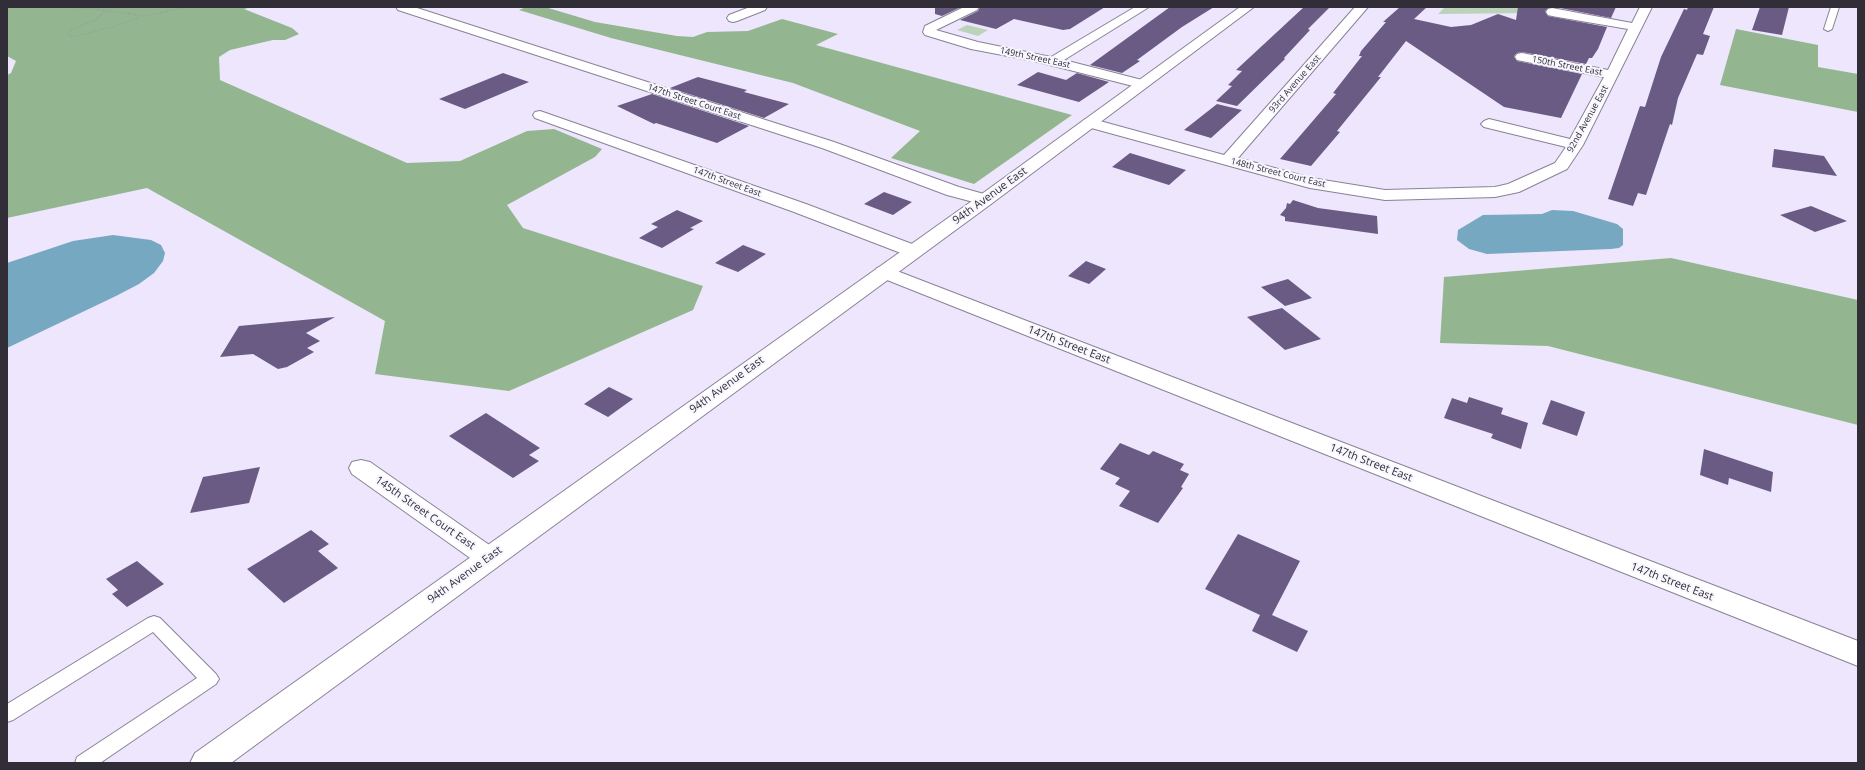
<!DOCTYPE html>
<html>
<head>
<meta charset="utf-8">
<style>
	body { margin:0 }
	#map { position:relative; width:1865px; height:770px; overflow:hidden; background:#ede6fc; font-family:"Open Sans",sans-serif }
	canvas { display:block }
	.frame { position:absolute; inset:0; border:8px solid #312e37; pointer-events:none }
</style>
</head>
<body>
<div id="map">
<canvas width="1865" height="770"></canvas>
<div class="frame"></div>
</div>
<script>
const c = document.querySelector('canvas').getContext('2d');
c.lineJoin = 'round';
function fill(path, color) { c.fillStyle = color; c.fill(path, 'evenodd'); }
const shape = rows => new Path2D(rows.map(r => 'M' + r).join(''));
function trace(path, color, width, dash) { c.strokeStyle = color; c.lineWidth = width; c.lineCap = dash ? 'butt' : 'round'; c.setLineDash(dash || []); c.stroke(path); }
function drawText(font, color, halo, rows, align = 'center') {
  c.font = font + ' "Open Sans",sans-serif'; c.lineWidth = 4; c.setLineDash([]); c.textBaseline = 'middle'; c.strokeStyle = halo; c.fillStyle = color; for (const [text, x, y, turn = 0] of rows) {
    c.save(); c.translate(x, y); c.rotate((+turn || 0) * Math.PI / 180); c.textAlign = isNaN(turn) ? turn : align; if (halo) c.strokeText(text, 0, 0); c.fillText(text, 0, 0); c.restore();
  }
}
const green = shape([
	[1445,7,1531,7,1532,13,1438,14],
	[967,25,988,30,978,36,957,30]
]);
const forest = shape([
	[7,7,252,7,244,9,292,28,299,34,285,40,273,40,230,50,219,57,220,80,407,163,460,161,527,131,554,129,602,149,595,157,507,205,523,228,703,286,693,310,509,391,375,374,385,321,147,188,7,218,7,75,11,73,16,61,7,56],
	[526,7,545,7,595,22,677,36,693,37,707,32,748,31,782,19,838,34,816,45,1072,115,974,184,891,158,920,131,793,83,611,38,519,10],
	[1736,29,1818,45,1818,67,1858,74,1858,112,1720,85],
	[1671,258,1858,300,1858,425,1548,346,1440,343,1444,277]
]);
const water = shape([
	[1552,210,1573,211,1617,224,1623,229,1623,245,1619,248,1611,249,1487,254,1469,249,1457,240,1458,230,1483,215,1542,214],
	[113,235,151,240,161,245,165,253,163,261,154,273,139,284,116,296,7,348,7,263,73,241]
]);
const building = shape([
	[935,7,961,7,942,16,935,14],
	[980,7,1105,7,1070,29,1063,30,1014,19,996,29,960,20,978,11],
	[1170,7,1214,7,1182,27,1137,60,1140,61,1122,73,1090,65],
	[1304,7,1330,7,1308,29,1310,30,1284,58,1285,59,1237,106,1216,101,1232,86,1228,85,1242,71,1236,70],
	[1400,7,1427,7,1414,19,1451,27,1471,25,1498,14,1516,20,1518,7,1550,7,1545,11,1548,16,1607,27,1598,49,1592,58,1589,58,1586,64,1522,52,1517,53,1514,56,1517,61,1582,74,1561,118,1504,107,1406,41,1378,77,1381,77,1337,131,1340,132,1311,166,1280,159,1336,94,1333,93,1362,56,1359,56,1361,51,1386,22,1383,22],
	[1555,7,1616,7,1611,18],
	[1688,7,1714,7,1703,34,1710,36,1703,55,1697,54,1678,98,1672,125,1670,124,1646,195,1638,193,1633,206,1608,199,1640,106,1645,107,1661,57,1684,9,1687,10],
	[1760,7,1789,7,1782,35,1752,30],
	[1038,72,1066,80,1077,73,1109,82,1079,102,1017,85],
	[503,73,529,82,465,109,439,99],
	[698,77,747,90,744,92,789,104,764,118,670,88],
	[652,94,749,126,717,143,656,123,654,124,617,106],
	[1217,104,1242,110,1211,138,1184,130],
	[1774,149,1824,156,1837,176,1772,167],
	[1130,153,1186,170,1169,185,1112,167],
	[884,192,912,202,893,215,864,204],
	[1293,200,1318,208,1377,216,1378,234,1285,221,1285,217,1280,215,1286,208,1287,203,1290,204],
	[1811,206,1847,221,1815,232,1780,215],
	[677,210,703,221,690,228,694,229,662,248,639,238,658,227,651,224],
	[743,245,766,254,738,272,715,263],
	[1086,261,1106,269,1089,284,1068,276],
	[1288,279,1312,298,1285,306,1261,287],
	[1282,308,1321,339,1285,350,1247,317],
	[335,317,306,333,320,341,307,348,314,352,287,367,278,369,253,354,220,357,239,326],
	[609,387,633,399,608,417,584,404],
	[1469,397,1503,408,1501,414,1528,423,1521,449,1491,438,1493,434,1444,418,1452,398,1467,403],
	[1551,400,1585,412,1577,436,1542,424],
	[486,413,540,448,529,455,539,461,513,478,449,436],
	[1120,443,1149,455,1153,451,1184,464,1180,470,1189,474,1181,487,1183,488,1158,523,1119,506,1130,491,1115,484,1120,478,1100,469],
	[1704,449,1773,472,1771,492,1729,478,1728,485,1700,475],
	[260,467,249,503,190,513,203,477],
	[311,530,329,544,318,551,338,568,284,603,247,569],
	[1238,534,1300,561,1272,615,1308,631,1297,652,1252,631,1260,615,1205,589],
	[137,561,164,584,127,607,112,594,118,590,106,579]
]);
const path = shape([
	[46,7,88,8,144,16,189,7],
	[106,10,97,19,71,30,68,34,70,36,76,36,113,27,140,17]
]);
const service = shape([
	[1831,7,1839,7,1832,29,1828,31,1824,29,1831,7],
	[154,616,160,618,216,674,219,679,216,684,100,763,75,763,77,757,197,678,153,632,13,720,7,722,7,704,148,618,154,616]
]);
const minor = shape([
	[396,7,414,7,834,142,959,187,991,196,994,200,991,204,985,205,947,195,822,148,398,10,396,7],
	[750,7,767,7,765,10,737,21,733,22,729,21,727,18,729,15,750,7],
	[964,7,979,7,977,10,936,30,978,42,1051,57,1135,7,1149,7,1064,60,1146,81,1148,84,1146,87,1141,88,1034,61,971,49,925,35,923,32,925,26,964,7],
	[1355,7,1368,7,1238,158,1311,178,1385,190,1495,187,1508,184,1555,163,1566,147,1484,127,1481,124,1484,121,1489,119,1570,139,1604,77,1517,60,1515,57,1517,54,1522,53,1608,70,1628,29,1552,16,1548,15,1546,12,1548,9,1552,8,1632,23,1640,7,1652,7,1583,145,1567,169,1519,192,1495,197,1385,200,1310,188,1084,126,1081,123,1084,120,1089,118,1224,155,1355,7],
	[540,111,806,204,920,247,922,251,920,255,913,257,906,255,794,212,535,118,533,115,535,112,540,111],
	[884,266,1858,641,1858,666,877,276,874,272,877,268,884,266],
	[361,460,370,462,498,551,502,558,498,565,489,568,480,565,352,474,349,468,352,462,361,460]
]);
const secondary = shape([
	[1240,7,1254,7,991,204,231,763,190,763,195,753,979,196,1240,7]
]);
const farStreetnames = [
	["149th Street East",1035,58,12],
	["150th Street East",1567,66,11],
	["93rd Avenue East",1295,84,-49],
	["147th Street Court East",694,102,18],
	["92nd Avenue East",1588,119,-61],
	["148th Street Court East",1278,173,14],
	["147th Street East",727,182,20]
];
const streetNames = [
	["94th Avenue East",990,196,-36],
	["147th Street East",1069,345,21],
	["94th Avenue East",727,385,-36],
	["147th Street East",1371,463,21],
	["145th Street Court East",425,513,35],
	["94th Avenue East",465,575,-36],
	["147th Street East",1672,582,21]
];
fill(green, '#bbd3b9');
fill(forest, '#93b691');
fill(water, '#76a8c1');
fill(building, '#695b83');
trace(service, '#898296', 2);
trace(minor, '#898296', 2);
trace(secondary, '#898296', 2);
trace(path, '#948f9e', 1.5, [0.5, 2]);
fill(service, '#fff');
fill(minor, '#fff');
fill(secondary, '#fff');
drawText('9px', '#312e37', '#f8f6ff', farStreetnames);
drawText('11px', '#312e37', '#f8f6ff', streetNames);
</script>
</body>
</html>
